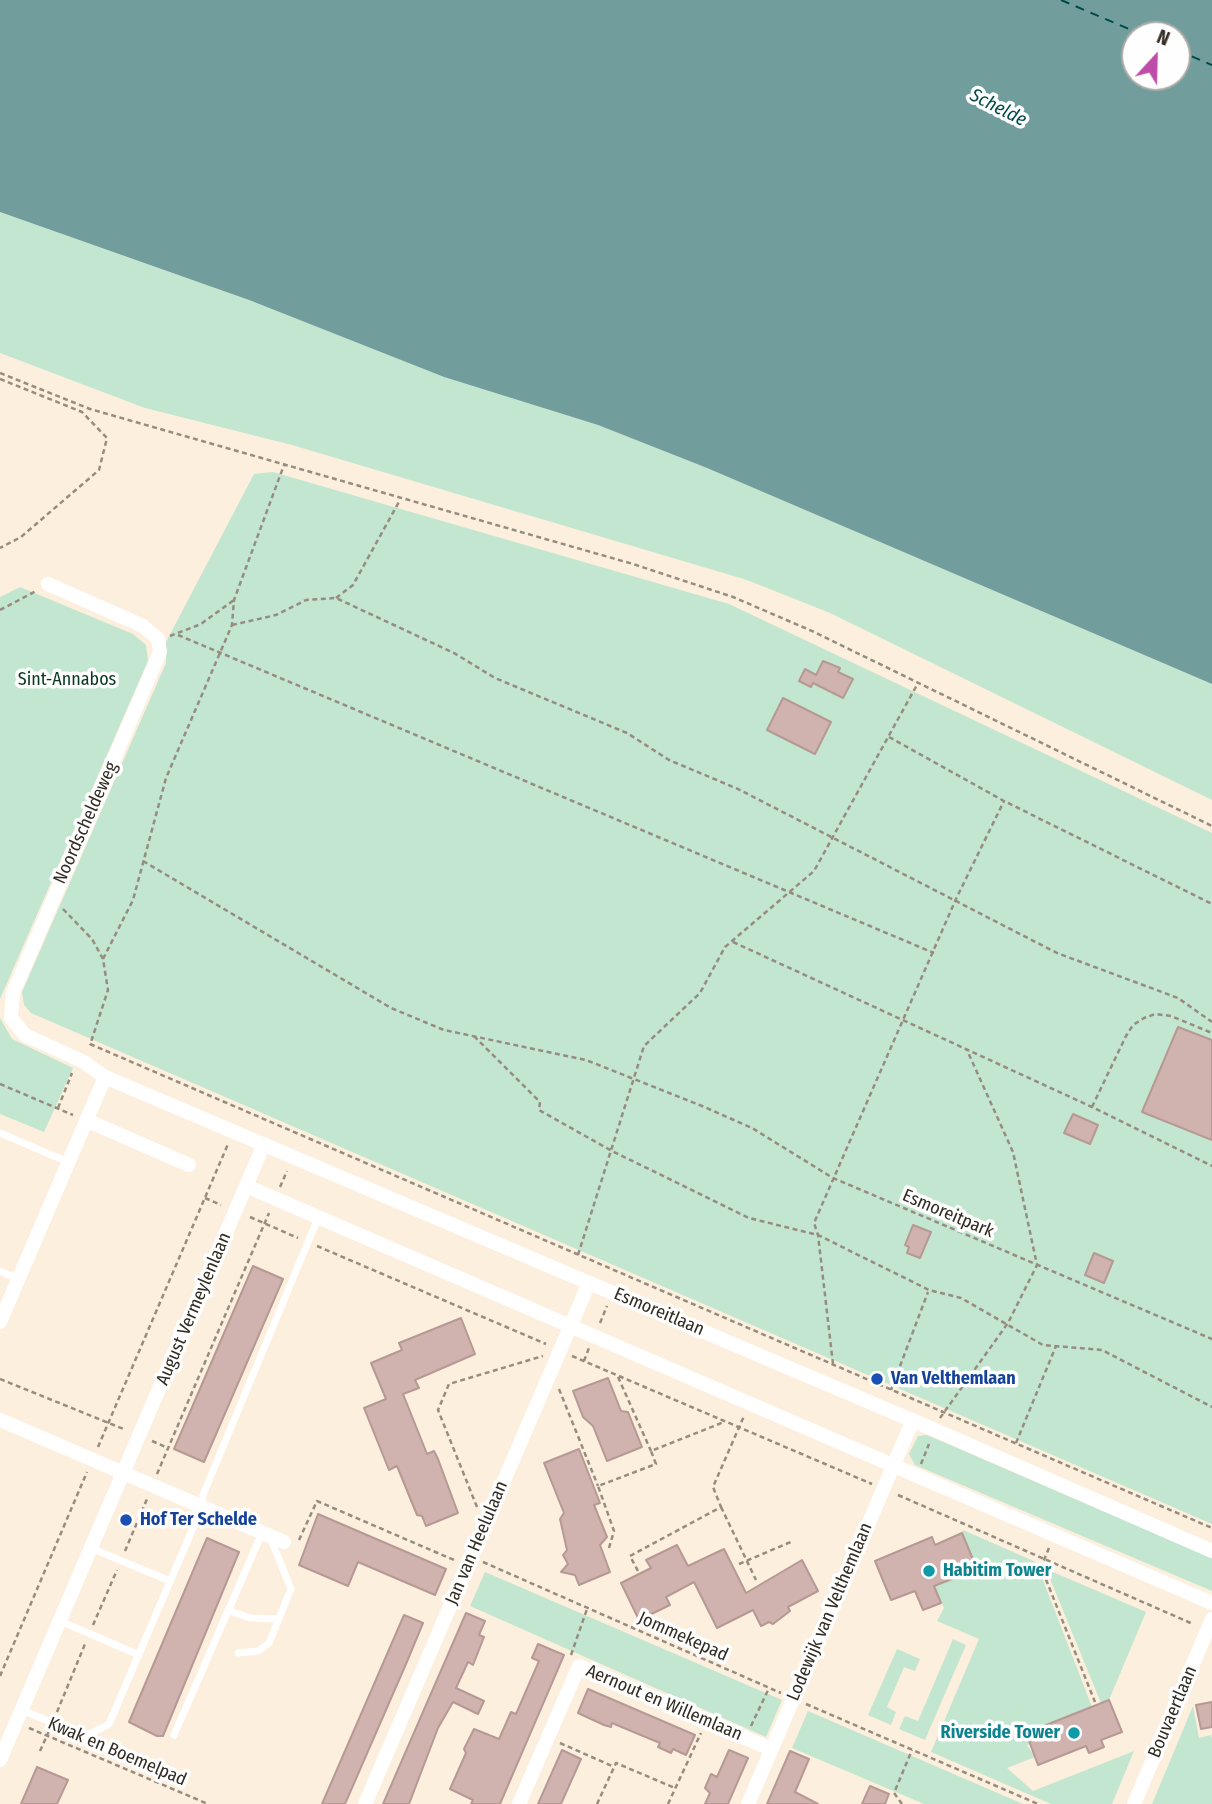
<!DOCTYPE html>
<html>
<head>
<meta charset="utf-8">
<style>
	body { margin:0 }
	#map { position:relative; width:1212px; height:1804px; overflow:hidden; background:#fdefdd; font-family:"Fira Sans Condensed",sans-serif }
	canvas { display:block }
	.north { position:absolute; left:1121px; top:21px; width:70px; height:70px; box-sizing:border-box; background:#fefefe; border:2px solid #acaaa6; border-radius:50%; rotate:22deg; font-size:19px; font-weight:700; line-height:28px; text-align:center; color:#312b22 }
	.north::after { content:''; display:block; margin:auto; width:24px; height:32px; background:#bd4da9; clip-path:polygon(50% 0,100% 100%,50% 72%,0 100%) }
</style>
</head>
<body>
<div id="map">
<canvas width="1212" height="1804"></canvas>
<div class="north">N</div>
</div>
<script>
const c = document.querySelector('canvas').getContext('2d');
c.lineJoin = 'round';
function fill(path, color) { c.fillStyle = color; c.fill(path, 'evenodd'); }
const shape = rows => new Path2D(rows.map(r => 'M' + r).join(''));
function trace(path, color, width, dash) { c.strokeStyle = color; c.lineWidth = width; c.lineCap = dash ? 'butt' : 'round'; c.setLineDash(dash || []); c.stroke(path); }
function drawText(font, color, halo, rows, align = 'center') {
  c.font = font + ' "Fira Sans Condensed",sans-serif'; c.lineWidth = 7; c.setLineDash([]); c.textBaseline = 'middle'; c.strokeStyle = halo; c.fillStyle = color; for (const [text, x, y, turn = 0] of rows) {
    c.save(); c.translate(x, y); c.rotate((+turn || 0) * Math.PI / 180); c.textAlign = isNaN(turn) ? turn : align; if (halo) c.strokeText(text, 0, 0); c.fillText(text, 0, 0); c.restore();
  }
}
const green = shape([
	[0,212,249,300,444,377,598,425,707,468,1212,684,1212,800,830,613,747,580,292,445,145,408,0,353],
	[273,472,729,604,1212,833,1212,1524,31,1013,24,1005,22,992,166,663,166,642,254,474],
	[20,587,133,634,146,645,148,661,0,999,0,597],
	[0,1018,12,1039,73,1068,44,1132,0,1114],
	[927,1435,1212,1558,1212,1591,915,1465,909,1454,918,1436],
	[963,1530,1036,1562,1092,1707,1026,1733,1030,1744,1027,1745,1035,1757,1007,1768,1033,1791,1134,1751,1112,1804,1051,1804,931,1752,979,1639,937,1621,944,1608,934,1586,977,1569,961,1534],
	[1046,1569,1146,1612,1109,1700,1101,1703],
	[485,1572,782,1700,766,1737,470,1606],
	[953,1639,966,1645,925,1740,899,1729,905,1716,918,1721],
	[897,1649,920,1659,915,1671,904,1667,887,1707,896,1712,891,1725,868,1715],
	[1193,1706,1199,1738,1211,1735,1212,1738,1212,1804,1152,1804],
	[808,1711,1023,1804,924,1804,792,1748]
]);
const water = shape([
	[0,0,1212,0,1212,684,707,468,598,425,444,377,249,300,0,212],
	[1135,35,1177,35,1177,77,1135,77]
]);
const ferry = shape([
	[1061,0,1143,35],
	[1177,50,1212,65]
]);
const building = shape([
	[823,661,840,668,838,672,853,679,843,698,813,683,811,687,799,681,805,669,816,675,823,661],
	[783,698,831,722,815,754,767,730,783,698],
	[1178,1027,1212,1040,1212,1140,1142,1112,1178,1027],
	[1073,1114,1098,1125,1090,1144,1064,1133,1073,1114],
	[913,1225,931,1232,920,1258,907,1253,909,1247,905,1245,913,1225],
	[1094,1253,1113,1261,1104,1283,1085,1275,1094,1253],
	[253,1266,283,1279,204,1462,174,1449,253,1266],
	[461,1318,475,1354,415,1380,419,1388,403,1394,427,1454,434,1451,438,1459,458,1513,426,1526,422,1516,417,1515,397,1466,389,1470,364,1408,386,1399,371,1363,402,1350,399,1343,461,1318],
	[608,1378,621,1411,628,1412,642,1447,607,1461,593,1426,583,1417,573,1391,608,1378],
	[579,1449,600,1503,594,1505,607,1537,600,1545,610,1572,579,1585,575,1575,561,1572,568,1564,563,1555,567,1550,560,1519,564,1513,544,1463,579,1449],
	[318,1514,446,1569,435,1595,358,1562,348,1586,299,1565,318,1514],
	[962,1533,977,1569,934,1586,941,1603,923,1610,915,1591,891,1600,875,1561,932,1537,935,1545,962,1533],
	[207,1538,239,1552,163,1736,157,1736,129,1722,207,1538],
	[677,1545,688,1566,724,1549,746,1593,802,1560,818,1591,788,1607,790,1611,773,1624,769,1622,761,1626,753,1610,717,1628,694,1582,666,1597,670,1605,639,1620,621,1583,651,1568,646,1560,677,1545],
	[466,1613,485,1621,479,1635,484,1637,473,1665,468,1662,456,1688,484,1701,478,1714,453,1702,438,1728,409,1804,383,1804,466,1613],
	[404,1615,423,1623,406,1664,345,1804,322,1804,404,1615],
	[538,1644,564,1655,500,1804,471,1804,473,1800,450,1789,466,1753,464,1749,474,1729,499,1739,511,1712,516,1714,539,1661,532,1658,538,1644],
	[588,1689,695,1735,686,1755,673,1749,671,1753,658,1747,660,1743,612,1723,611,1727,604,1725,578,1713,588,1689],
	[1109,1700,1122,1732,1101,1740,1104,1747,1089,1753,1086,1746,1038,1765,1026,1733,1109,1700],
	[1212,1702,1212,1727,1201,1729,1196,1705,1212,1702],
	[562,1750,581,1759,561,1804,538,1804,562,1750],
	[729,1750,748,1758,728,1804,705,1804,710,1793,705,1788,711,1774,717,1777,729,1750],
	[790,1751,809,1759,795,1792,818,1804,767,1804,790,1751],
	[37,1767,68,1780,57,1804,21,1804,37,1767],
	[870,1786,889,1794,885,1804,862,1804,870,1786]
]);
const path = shape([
	[0,373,90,409,633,564,733,597,812,631,1212,826],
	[0,379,82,412,107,438,99,470,21,537,0,548],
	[336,598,353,585,400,500],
	[0,610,36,591],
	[232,625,276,615,306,600,336,598,454,653,495,678,627,733,669,760,738,789,1057,953,1178,998,1212,1022],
	[178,635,934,953],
	[170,636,201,624,234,600],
	[889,737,1004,801,1212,904],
	[143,861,391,1008,444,1030,586,1060,702,1106,752,1128,833,1178,1212,1339],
	[63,909,92,939,103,959,108,990,90,1045],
	[733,942,1092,1107,1212,1166],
	[103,959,133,900,166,778,232,625,234,600,284,465],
	[474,1036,540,1102,539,1110,612,1151,749,1218,818,1235,929,1290,961,1298,1043,1345,1102,1350,1212,1407],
	[90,1044,1212,1528],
	[0,1084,73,1115],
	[1092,1107,1126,1036,1133,1025,1144,1018,1155,1014,1171,1016,1212,1033],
	[58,1108,72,1073],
	[280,1187,287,1171],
	[205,1198,221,1205],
	[250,1217,298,1238],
	[317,1246,546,1344],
	[578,1255,644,1046,700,993,725,947,814,871,918,683],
	[600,1323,607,1306],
	[572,1356,872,1484],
	[584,1361,589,1348],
	[833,1364,818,1235,814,1223,956,899,1004,801],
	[618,1377,651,1451],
	[0,1379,126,1430],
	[559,1389,598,1486],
	[891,1390,928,1292],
	[940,1418,1008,1323,1037,1265,1013,1152,967,1050],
	[152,1441,168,1448],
	[1016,1443,1056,1346],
	[98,1447,228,1144],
	[921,1464,929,1444],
	[157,1474,269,1213],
	[898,1495,1193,1624],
	[477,1507,438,1410,449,1384,543,1356],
	[721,1507,756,1580],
	[299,1540,317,1501,454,1560],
	[609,1548,614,1531,598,1486,656,1464,651,1451,724,1422],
	[1049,1548,1041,1567,1095,1702],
	[125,1551,147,1499],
	[483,1562,781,1693],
	[739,1564,793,1541],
	[638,1571,630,1556,721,1507,713,1487,744,1416],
	[93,1625,117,1570],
	[571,1655,587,1609],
	[0,1676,87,1472],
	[806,1704,1038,1804],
	[57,1712,85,1644],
	[751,1726,769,1688],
	[29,1728,208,1804],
	[560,1743,612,1766],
	[40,1751,49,1731],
	[597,1804,616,1763,675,1788],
	[668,1804,701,1733],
	[902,1804,894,1793,912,1750]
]);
const service = shape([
	[0,1133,68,1162],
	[0,1271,18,1279],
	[91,1548,170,1581],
	[230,1611,250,1618,278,1619],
	[60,1621,139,1655],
	[238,1653,258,1651,269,1643,291,1589,270,1537],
	[22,1710,77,1733,90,1734,109,1724,202,1507,203,1495,318,1218],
	[174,1735,262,1533]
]);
const minor = shape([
	[48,584,143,626,158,639,160,652,13,993,11,1018,25,1035,84,1062,105,1077,935,1430,1212,1551],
	[86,1120,189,1165],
	[246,1186,1212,1603],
	[0,1322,105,1077],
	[0,1420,284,1542],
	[0,1760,264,1144],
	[365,1804,589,1283],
	[519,1804,579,1666,771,1749],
	[748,1804,913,1420],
	[1134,1804,1212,1619]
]);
const markers = [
	[877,1379,7,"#1a4fb4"],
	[126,1520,7,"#1a4fb4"],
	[929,1571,7,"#0f9aa8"],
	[1074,1733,7,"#0f9aa8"]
];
const parkNames = [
	["Sint-Annabos",67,680]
];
const streetNames = [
	["Noordscheldeweg",86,823,-66],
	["Esmoreitpark",948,1214,23],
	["August Vermeylenlaan",194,1309,-67],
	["Esmoreitlaan",659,1312,23],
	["Jan van Heelulaan",477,1543,-67],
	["Lodewijk van Velthemlaan",830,1612,-67],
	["Jommekepad",683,1637,24],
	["Aernout en Willemlaan",664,1703,23],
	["Bouvaertlaan",1173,1712,-67],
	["Kwak en Boemelpad",117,1752,23]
];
const transitNames = [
	["Van Velthemlaan",891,1379],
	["Hof Ter Schelde",140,1520]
];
const cultureNames = [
	["Habitim Tower",943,1571],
	["Riverside Tower",1060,1733,"right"]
];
const waterNames = [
	["Schelde",998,108,27]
];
fill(green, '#c2e6d0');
fill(water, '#719e9d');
trace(ferry, '#014949', 2, [9, 7]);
fill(building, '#d0b3ae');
trace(building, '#b69994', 2);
trace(path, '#968c7f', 2.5, [5, 3.5]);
trace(service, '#fff', 7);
trace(minor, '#fff', 14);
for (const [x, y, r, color] of markers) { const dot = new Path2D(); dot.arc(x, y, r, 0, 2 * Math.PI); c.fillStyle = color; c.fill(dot); trace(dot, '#fefefe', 2.5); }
drawText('18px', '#073621', '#fefefe', parkNames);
drawText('18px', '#312b22', '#fefefe', streetNames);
drawText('bold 18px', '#164399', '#fefefe', transitNames, 'left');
drawText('bold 18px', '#0d838f', '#fefefe', cultureNames, 'left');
drawText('italic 19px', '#014949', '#fefefe', waterNames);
</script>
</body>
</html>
